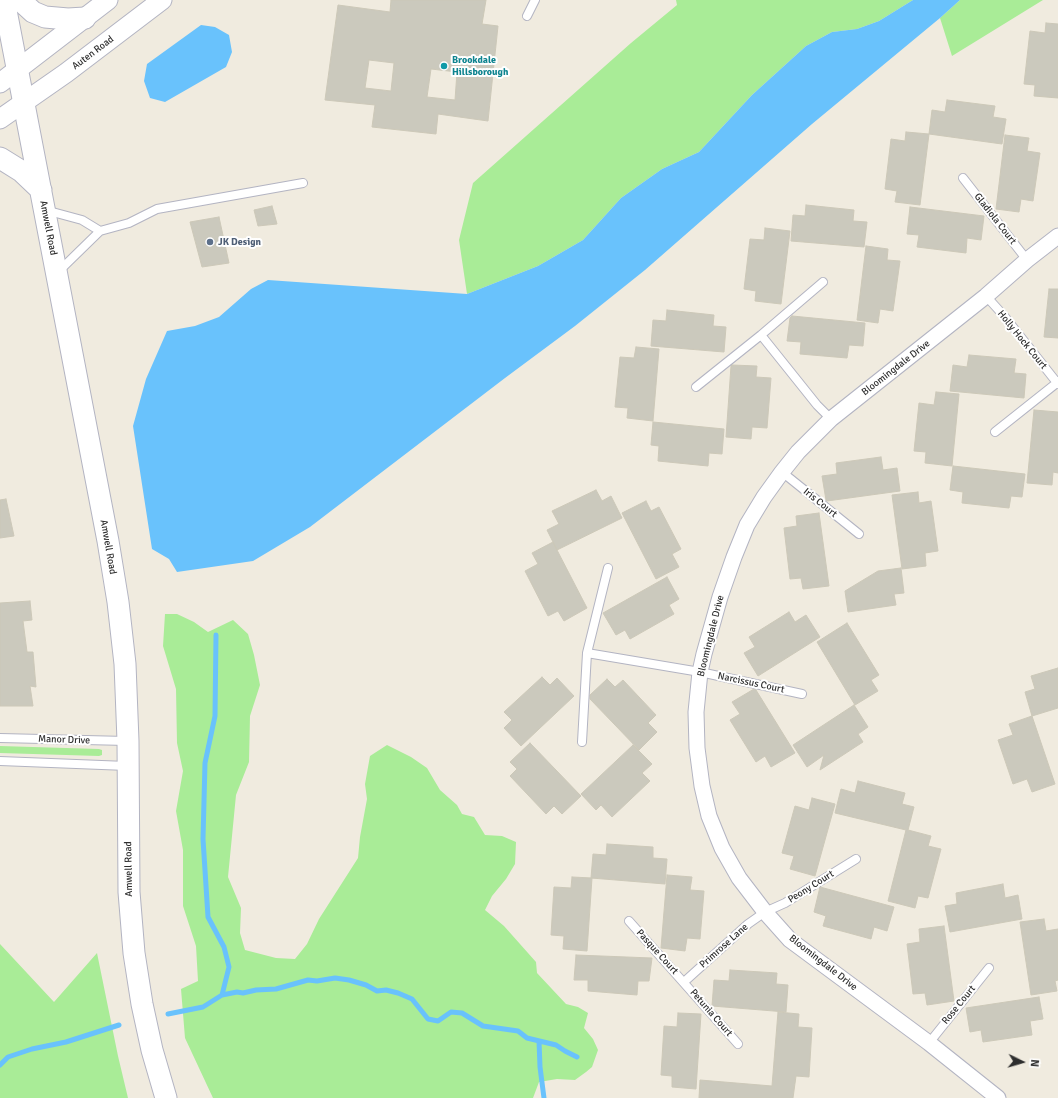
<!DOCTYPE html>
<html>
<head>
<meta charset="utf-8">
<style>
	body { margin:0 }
	#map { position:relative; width:1058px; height:1098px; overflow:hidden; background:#f0ebdf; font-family:Signika,sans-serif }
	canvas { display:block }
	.north { position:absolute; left:1002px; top:1042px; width:40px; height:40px; -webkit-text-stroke:3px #fff; paint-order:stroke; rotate:95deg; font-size:11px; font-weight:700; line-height:16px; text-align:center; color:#2e2e2e }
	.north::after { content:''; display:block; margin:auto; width:14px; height:18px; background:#2e2e2e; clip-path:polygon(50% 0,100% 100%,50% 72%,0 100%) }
</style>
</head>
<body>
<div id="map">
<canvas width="1058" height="1098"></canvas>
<div class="north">N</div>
</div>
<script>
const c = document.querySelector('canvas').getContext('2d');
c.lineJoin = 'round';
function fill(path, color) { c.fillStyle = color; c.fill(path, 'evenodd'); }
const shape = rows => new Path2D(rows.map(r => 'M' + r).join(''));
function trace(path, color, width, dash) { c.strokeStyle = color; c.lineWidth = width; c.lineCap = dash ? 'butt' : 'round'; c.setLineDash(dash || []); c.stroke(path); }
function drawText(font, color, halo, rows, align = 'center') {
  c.font = font + ' Signika,sans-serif'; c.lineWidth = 4; c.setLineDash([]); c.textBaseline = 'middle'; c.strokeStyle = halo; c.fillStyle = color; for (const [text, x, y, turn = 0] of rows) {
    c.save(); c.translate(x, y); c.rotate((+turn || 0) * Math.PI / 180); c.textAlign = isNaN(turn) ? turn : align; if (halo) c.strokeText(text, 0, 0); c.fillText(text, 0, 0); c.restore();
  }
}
const green = shape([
	[676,0,913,0,879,21,857,29,832,32,806,46,752,95,699,152,662,169,621,198,583,240,538,266,467,294,459,240,473,183,631,43,677,5],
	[960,0,1043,0,952,56,940,18],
	[165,614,177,614,194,622,208,632,233,620,248,634,254,655,260,685,250,716,249,762,236,795,228,877,241,908,240,933,245,950,276,958,295,959,307,944,319,919,358,858,360,837,367,799,365,784,370,756,387,745,411,757,427,768,440,790,457,805,462,814,474,817,485,835,502,836,516,842,515,864,506,879,492,896,485,910,504,926,536,962,537,973,566,1004,578,1007,588,1013,584,1028,593,1039,598,1050,592,1067,586,1072,575,1080,557,1079,539,1082,533,1098,213,1098,185,1038,181,989,198,981,196,946,183,906,183,850,176,811,183,771,177,743,176,689,163,646],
	[0,746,99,749,102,750,102,755,99,756,0,753],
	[0,944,54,1002,97,953,118,1056,128,1098,0,1098]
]);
const water = shape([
	[913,0,960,0,940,18,812,124,645,270,575,326,505,378,310,527,253,561,177,572,169,559,152,549,133,426,146,379,167,331,195,326,219,317,251,289,268,280,467,294,538,266,583,240,621,198,662,169,699,152,752,95,806,46,832,32,857,29,879,21],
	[201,25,215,27,229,35,232,52,226,67,165,102,150,98,144,81,147,64]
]);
const stream = shape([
	[222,995,237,992,243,993,256,990,276,989,308,980,317,981,335,978,349,980,366,985,377,991,386,990,398,993,412,999,428,1019,438,1021,451,1012,462,1013,483,1026,518,1031,527,1038,556,1045,565,1051,577,1057],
	[168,1014,203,1007,222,995,229,967,224,947,208,917,203,839,205,763,215,716,216,635],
	[539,1041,540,1067,544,1098],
	[0,1065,8,1057,32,1049,66,1042,119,1025]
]);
const building = shape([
	[391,0,486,0,482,24,498,26,488,121,438,114,436,134,372,127,375,105,325,100,338,5,390,12,391,0],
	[369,60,394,63,391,91,365,88,369,60],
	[431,69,457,72,455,100,427,97,431,69],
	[1046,23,1058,24,1058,98,1034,96,1035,85,1024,84,1030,31,1045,33,1046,23],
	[947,100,995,106,993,117,1006,119,1002,144,929,134,932,110,945,112,947,100],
	[906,132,929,134,920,205,895,202,897,191,885,189,891,139,905,141,906,132],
	[1005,135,1029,138,1027,151,1040,153,1033,201,1021,199,1019,212,996,209,1005,135],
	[806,205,854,210,853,221,867,222,864,247,791,241,793,215,805,216,806,205],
	[272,206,277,224,258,226,254,210,272,206],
	[910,207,984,216,981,240,967,238,966,253,917,247,919,235,907,234,910,207],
	[219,217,229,263,202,267,190,222,219,217],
	[765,228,790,231,781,304,755,301,756,291,744,289,750,239,764,240,765,228],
	[866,246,888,249,887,260,900,261,893,311,880,309,878,323,857,320,866,246],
	[1049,289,1058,289,1058,338,1044,337,1049,289],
	[667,310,714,315,713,326,726,327,724,352,651,346,653,320,666,321,667,310],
	[792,316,865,323,863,346,849,345,847,358,800,354,801,342,787,341,790,318,792,316],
	[636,347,659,349,653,421,627,418,628,408,615,407,620,357,634,358,636,347],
	[969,355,1016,359,1014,373,1026,374,1024,398,950,391,953,365,967,367,969,355],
	[732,365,757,366,756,377,771,378,767,428,752,427,751,439,726,437,731,366,732,365],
	[936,392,959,394,952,466,925,463,926,452,914,451,919,403,934,405,936,392],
	[1034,410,1058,412,1058,473,1053,472,1052,485,1027,483,1034,410],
	[653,422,724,429,722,454,709,453,708,466,658,461,659,446,651,445,653,422],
	[881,457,883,470,897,468,900,491,827,501,826,500,822,476,837,474,836,463,881,457],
	[953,466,1025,474,1022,497,1011,496,1009,508,962,503,963,492,950,490,953,466],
	[596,490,602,501,611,496,622,518,557,550,587,608,564,621,558,611,548,616,525,571,538,564,532,553,553,542,557,550,547,530,559,524,552,511,596,490],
	[918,492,919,503,931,501,938,551,925,553,926,566,902,569,892,495,918,492],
	[6,499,14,536,0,538,0,500,6,499],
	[646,501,651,511,659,507,681,549,672,554,679,567,656,579,622,513,646,501],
	[819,513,829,586,803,589,801,578,790,579,784,528,797,526,796,516,819,513],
	[901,568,904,593,894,594,896,605,848,612,845,591,878,571,901,568],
	[667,577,679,599,669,605,674,614,630,639,625,630,616,635,603,613,667,577],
	[30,601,32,620,23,621,27,652,33,652,36,687,30,686,33,706,0,706,0,603,30,601],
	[789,612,795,622,806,615,820,637,758,676,744,653,755,647,749,637,789,612],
	[847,623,879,675,871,680,878,691,855,705,817,642,847,623],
	[1058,668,1058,708,1032,716,1025,692,1035,689,1031,676,1058,668],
	[542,677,550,685,557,678,574,696,521,746,504,728,512,720,504,712,542,677],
	[607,679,615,687,623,680,656,715,648,723,657,732,639,750,590,699,590,695,607,679],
	[754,689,756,690,795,753,771,767,765,756,756,762,730,720,740,714,732,702,754,689],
	[854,705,868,727,858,734,863,742,820,770,824,755,807,767,793,745,854,705],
	[1032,716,1055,784,1032,792,1027,779,1013,784,998,740,1013,735,1009,724,1032,716],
	[530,743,581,796,562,814,554,806,546,814,510,776,517,769,510,762,530,743],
	[633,745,652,764,642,773,650,781,612,817,601,805,596,810,581,794,633,745],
	[858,781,905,793,902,804,914,807,908,830,931,836,928,846,941,849,928,898,918,896,915,908,888,901,906,830,835,813,841,789,855,793,858,781],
	[812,798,835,804,815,876,790,869,794,856,782,853,795,806,809,810,812,798],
	[607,844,653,847,653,858,667,859,665,884,591,878,593,854,606,855,607,844],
	[667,875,692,877,690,890,704,891,700,939,687,938,685,951,661,948,667,875],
	[572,877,592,878,587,951,563,949,564,936,551,935,554,887,571,888,572,877],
	[1003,884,1005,898,1018,895,1022,919,950,932,945,906,957,904,956,893,1003,884],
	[820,887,894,907,887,931,874,927,871,939,823,926,826,916,814,912,820,887],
	[1044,919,1046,931,1058,929,1058,980,1055,981,1057,991,1031,995,1020,922,1044,919],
	[944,926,954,1001,927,1005,925,993,913,994,907,944,920,942,919,929,944,926],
	[576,955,652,958,649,981,638,981,637,995,588,991,588,980,574,980,576,955],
	[730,970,777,973,776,984,788,985,786,1012,712,1006,714,980,729,981,730,970],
	[1039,997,1043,1019,1030,1021,1032,1035,983,1042,981,1030,970,1032,966,1008,1039,997],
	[778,1012,799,1014,798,1027,812,1028,809,1077,796,1076,793,1098,699,1098,700,1080,772,1086,778,1012],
	[678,1013,701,1014,696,1089,672,1087,672,1076,661,1075,664,1026,677,1027,678,1013]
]);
const service = shape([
	[527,16,535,0],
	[963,178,1027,260],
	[45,210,82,220,100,231],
	[59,271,100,231,129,223,157,209,303,183],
	[986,296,1005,317,1058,384],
	[761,335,817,405,831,419],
	[696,387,761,335,823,282],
	[995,432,1058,382],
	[782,472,859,534],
	[608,568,587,653,700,672,802,694],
	[0,738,127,741],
	[582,742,587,653],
	[0,761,127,766],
	[629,921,738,1044],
	[684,982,748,924,765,912,785,903,856,859],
	[929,1043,989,968]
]);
const minor = shape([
	[998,1098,929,1043,790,940,765,912,739,878,722,848,709,816,702,786,697,748,696,712,700,672,704,654,720,597,734,557,747,525,764,497,782,472,798,452,831,419,986,296,1027,260,1058,236]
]);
const tertiary = shape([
	[0,83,108,0],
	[0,119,66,73,162,0]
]);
const secondary = shape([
	[4,0,108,541,118,602,125,664,128,741,129,892,134,953,142,1004,152,1050,166,1098],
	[20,0,33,12,45,17,68,19,85,18],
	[0,158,21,171,41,190]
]);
const markers = [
	[444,66,4,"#0f9aa8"],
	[210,242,4,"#5c6f8a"]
];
const streetNames = [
	["Auten Road",93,53,-37],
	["Gladiola Court",995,219,52],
	["Amwell Road",48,228,79],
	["Holly Hock Court",1022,340,51],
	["Bloomingdale Drive",896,368,-38],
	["Iris Court",820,503,39],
	["Amwell Road",108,547,80],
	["Bloomingdale Drive",711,636,-76],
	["Narcissus Court",751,683,12],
	["Manor Drive",64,740,2],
	["Amwell Road",129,869,-91],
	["Peony Court",811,887,-32],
	["Primrose Lane",724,946,-42],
	["Pasque Court",657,952,48],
	["Bloomingdale Drive",823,963,38],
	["Rose Court",959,1005,-51],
	["Petunia Court",711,1013,49]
];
const cultureNames = [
	["Brookdale",452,60],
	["Hillsborough",452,72]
];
const serviceNames = [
	["JK Design",218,242]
];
fill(green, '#a9ec97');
fill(water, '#69c2fc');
trace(stream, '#69c2fc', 5);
fill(building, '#cbc9bd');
trace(building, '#ccc8b8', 1);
trace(service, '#b3b4c2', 10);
trace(minor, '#b3b4c2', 17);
trace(tertiary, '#b3b4c2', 21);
trace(secondary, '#b3b4c2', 23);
trace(service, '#fff', 8);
trace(minor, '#fff', 15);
trace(tertiary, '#fff', 19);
trace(secondary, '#fff', 21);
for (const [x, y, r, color] of markers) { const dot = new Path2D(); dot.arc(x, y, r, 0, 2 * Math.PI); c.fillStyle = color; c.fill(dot); trace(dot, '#fff', 1.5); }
drawText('10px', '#2e2e2e', '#fff', streetNames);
drawText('bold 10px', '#0d838f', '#fff', cultureNames, 'left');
drawText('bold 10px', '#4e5e75', '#fff', serviceNames, 'left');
</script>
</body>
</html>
